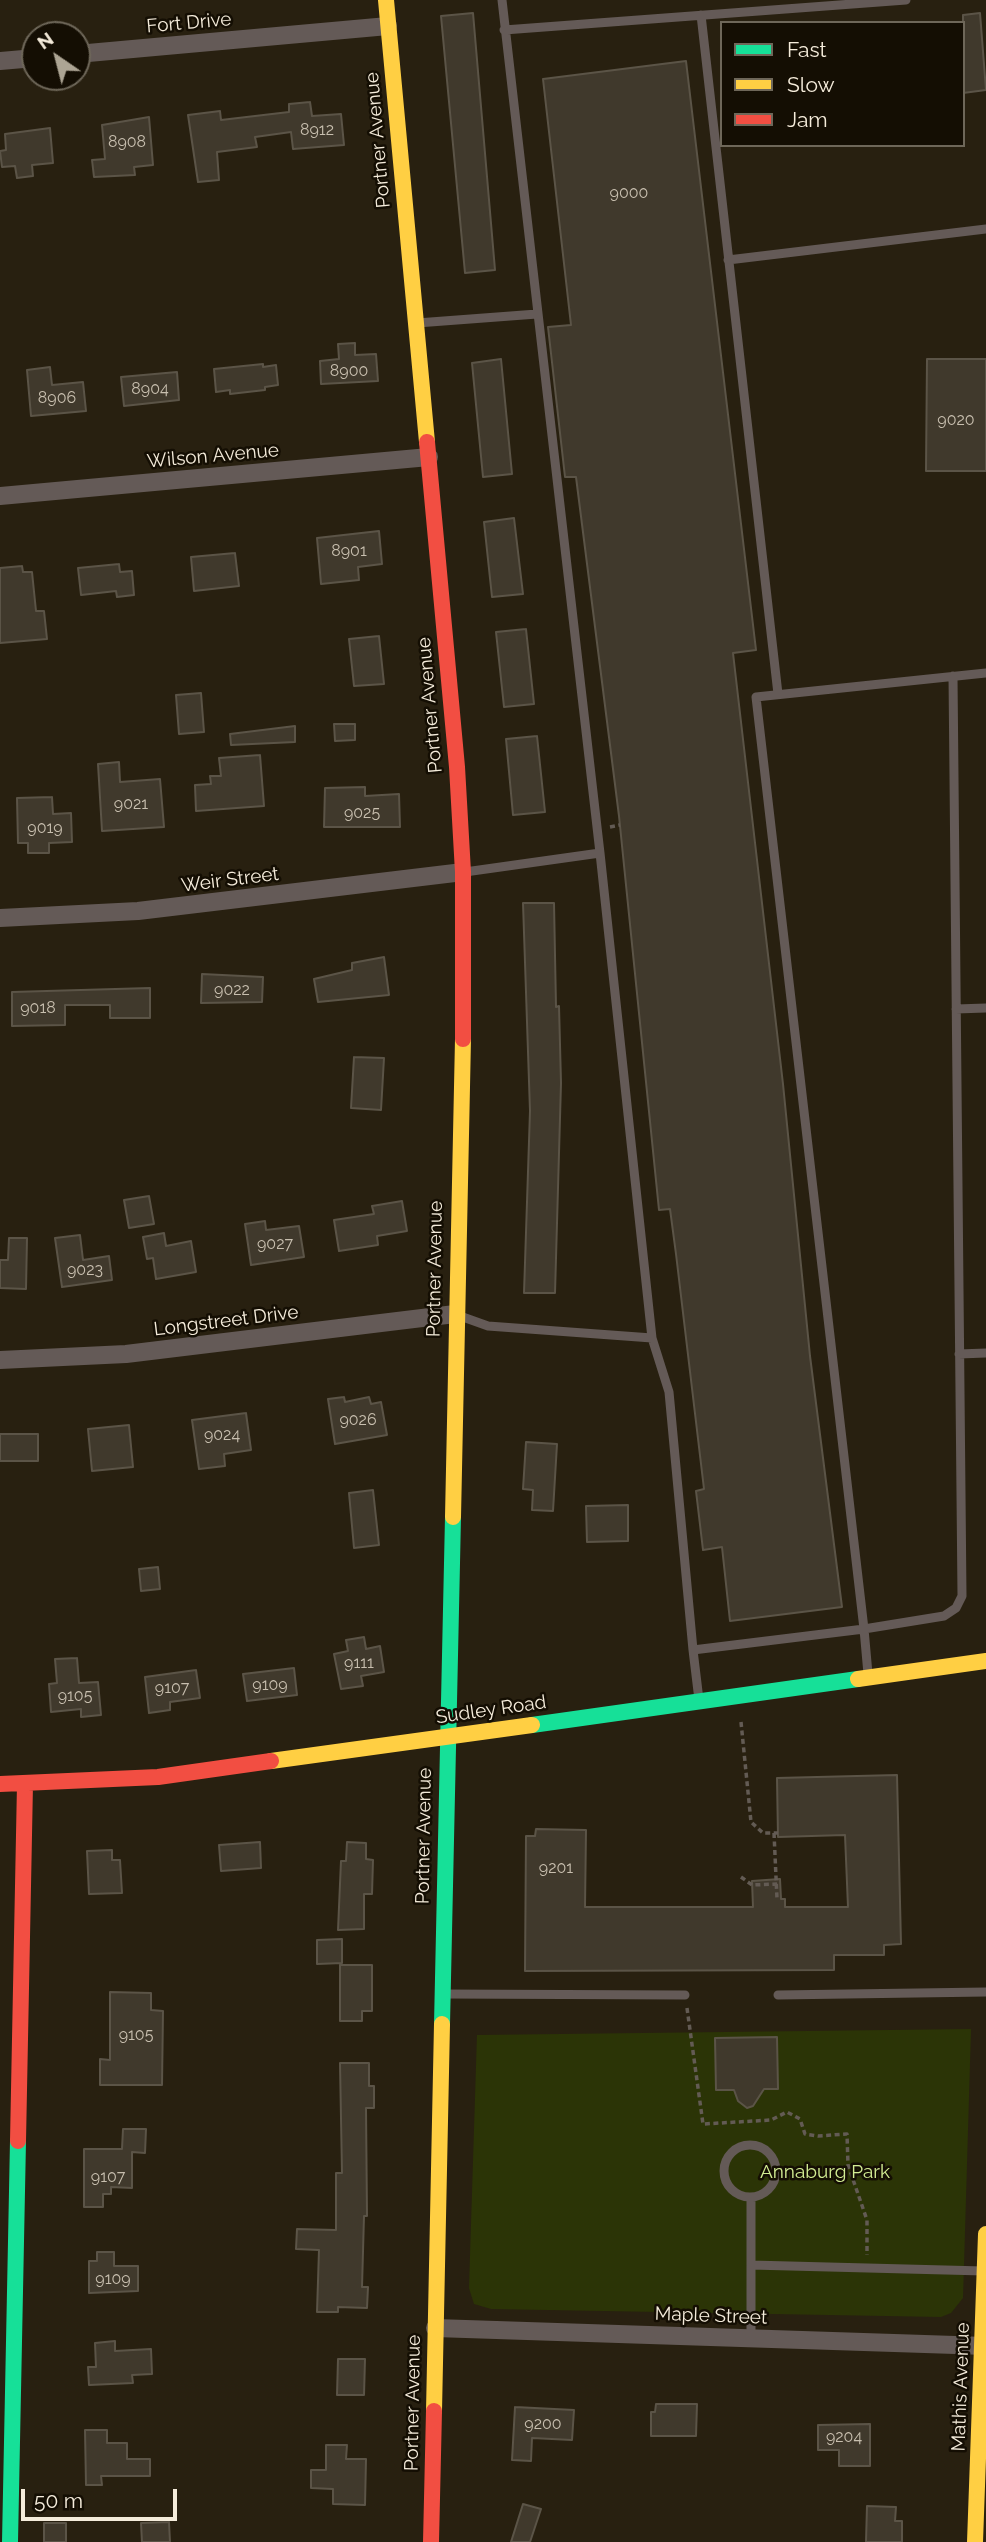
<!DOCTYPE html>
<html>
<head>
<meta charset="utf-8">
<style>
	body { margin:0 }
	#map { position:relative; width:986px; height:2542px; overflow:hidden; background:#282010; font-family:Raleway,sans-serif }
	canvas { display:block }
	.legend { position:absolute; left:720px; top:21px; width:245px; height:126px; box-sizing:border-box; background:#140e03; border:2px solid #6e6759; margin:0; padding:9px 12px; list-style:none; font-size:21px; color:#f5ecdb }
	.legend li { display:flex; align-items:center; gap:14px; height:35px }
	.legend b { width:35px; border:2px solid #6e6759 }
	.north { position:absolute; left:21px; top:21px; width:70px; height:70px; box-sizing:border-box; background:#140e03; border:2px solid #6e6759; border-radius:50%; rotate:325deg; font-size:19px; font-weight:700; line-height:28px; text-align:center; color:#f5ecdb }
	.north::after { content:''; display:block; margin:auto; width:24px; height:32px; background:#ada594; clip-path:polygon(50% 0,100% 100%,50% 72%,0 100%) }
	.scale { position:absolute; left:21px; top:2489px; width:156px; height:32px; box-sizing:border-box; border:4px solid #f5ecdb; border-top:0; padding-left:9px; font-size:21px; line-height:24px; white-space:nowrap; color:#f5ecdb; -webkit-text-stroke:5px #140e03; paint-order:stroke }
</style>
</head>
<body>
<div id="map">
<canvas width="986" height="2542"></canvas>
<ul class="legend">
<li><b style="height:9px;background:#16e098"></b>Fast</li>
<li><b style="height:9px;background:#ffcf43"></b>Slow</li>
<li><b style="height:9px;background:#f24e42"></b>Jam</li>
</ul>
<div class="north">N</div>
<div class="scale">50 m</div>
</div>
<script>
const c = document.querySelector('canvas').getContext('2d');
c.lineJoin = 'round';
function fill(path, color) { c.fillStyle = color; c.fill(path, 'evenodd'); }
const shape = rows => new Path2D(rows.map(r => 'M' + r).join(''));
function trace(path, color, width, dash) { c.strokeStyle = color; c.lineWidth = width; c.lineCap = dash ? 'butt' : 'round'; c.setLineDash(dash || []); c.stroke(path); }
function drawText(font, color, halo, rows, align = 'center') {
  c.font = font + ' Raleway,sans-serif'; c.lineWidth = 5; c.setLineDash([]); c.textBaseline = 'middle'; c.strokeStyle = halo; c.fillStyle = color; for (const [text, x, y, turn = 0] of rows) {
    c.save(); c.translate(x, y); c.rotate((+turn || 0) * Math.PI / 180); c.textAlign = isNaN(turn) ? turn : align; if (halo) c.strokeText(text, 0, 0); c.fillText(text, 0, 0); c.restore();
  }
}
const green = shape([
	[971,2029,963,2298,951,2313,941,2317,491,2309,474,2304,469,2288,477,2035]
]);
const building = shape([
	[473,13,495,270,465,273,441,16,473,13],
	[980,13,986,90,963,93,963,15,980,13],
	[686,61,756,650,733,653,783,1084,810,1356,842,1607,730,1621,722,1547,703,1550,696,1491,704,1489,676,1254,670,1209,659,1210,619,816,576,477,565,477,548,327,571,325,543,79,686,61],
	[310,102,312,116,341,114,344,145,293,149,291,132,255,137,257,147,217,152,219,180,198,182,188,115,220,111,221,120,289,112,289,104,310,102],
	[149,117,153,165,134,167,135,175,94,177,92,160,105,159,102,125,149,117],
	[50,128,53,163,32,165,33,176,17,178,15,166,2,167,0,151,6,150,5,134,50,128],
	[355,343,355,355,376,354,378,381,321,384,320,361,339,359,338,344,355,343],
	[501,359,512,474,483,477,472,363,501,359],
	[927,359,986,359,986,471,926,471,927,359],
	[263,364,263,367,276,365,278,385,265,387,265,390,230,394,230,390,216,392,214,369,263,364],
	[50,367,52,385,83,382,86,411,31,416,27,370,50,367],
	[177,372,179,400,124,406,121,377,177,372],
	[514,518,523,594,492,597,484,522,514,518],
	[379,531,382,564,358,567,359,580,321,584,317,538,379,531],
	[235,553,239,586,194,591,191,557,235,553],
	[119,564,120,572,132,571,134,595,117,597,116,591,81,595,78,568,119,564],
	[22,566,23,572,32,572,36,611,44,611,47,639,0,643,0,568,22,566],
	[526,629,534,704,504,707,496,632,526,629],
	[379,636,384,684,354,686,349,639,379,636],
	[201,693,204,732,179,734,176,695,201,693],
	[334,724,355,724,355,740,335,741,334,724],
	[295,726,295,742,231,745,230,734,295,726],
	[537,736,545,812,513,815,506,739,537,736],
	[260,755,264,806,196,811,195,785,211,784,210,776,221,776,219,758,260,755],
	[119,762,120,782,160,779,164,827,102,831,98,764,119,762],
	[365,787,365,796,399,794,400,827,324,827,325,788,365,787],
	[52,797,53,814,71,813,72,842,49,843,49,853,28,853,28,843,18,843,17,798,52,797],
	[523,903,554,903,556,1007,559,1006,561,1083,555,1293,524,1293,530,1111,523,903],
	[384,957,389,995,318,1002,314,979,352,970,352,963,384,957],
	[202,974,263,977,262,1002,201,1003,202,974],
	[150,988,150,1018,110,1018,110,1005,65,1005,65,1025,12,1026,12,992,150,988],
	[354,1057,384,1058,381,1110,351,1108,354,1057],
	[149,1196,154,1224,129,1228,124,1200,149,1196],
	[402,1201,407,1231,377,1236,378,1245,339,1251,334,1220,374,1214,372,1206,402,1201],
	[265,1221,266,1230,299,1226,304,1257,251,1265,245,1224,265,1221],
	[164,1233,166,1246,191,1241,196,1272,156,1279,153,1258,147,1259,143,1237,164,1233],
	[80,1235,83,1260,109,1256,112,1280,62,1287,55,1238,80,1235],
	[9,1238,27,1238,26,1289,0,1288,0,1260,8,1260,9,1238],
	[344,1397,345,1402,369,1397,371,1404,381,1402,387,1435,335,1444,328,1399,344,1397],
	[246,1413,251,1450,224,1454,225,1466,199,1469,192,1420,246,1413],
	[129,1425,133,1467,92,1471,88,1429,129,1425],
	[0,1434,38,1434,38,1461,0,1461,0,1434],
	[526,1442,557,1444,553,1511,532,1510,533,1490,523,1489,526,1442],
	[373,1490,379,1545,354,1548,349,1493,373,1490],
	[628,1505,628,1541,587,1542,586,1506,628,1505],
	[158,1567,160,1589,141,1591,139,1569,158,1567],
	[364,1637,366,1649,380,1646,384,1672,361,1676,363,1686,341,1689,334,1654,348,1651,346,1640,364,1637],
	[77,1658,79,1683,98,1682,101,1715,81,1717,81,1709,51,1712,49,1684,57,1683,55,1659,77,1658],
	[294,1668,297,1695,247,1701,243,1674,294,1668],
	[196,1670,200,1698,170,1702,170,1710,149,1713,145,1677,196,1670],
	[897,1775,901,1944,884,1945,884,1955,834,1955,834,1970,525,1971,526,1836,535,1836,536,1829,586,1830,585,1907,753,1907,752,1881,780,1879,781,1899,785,1899,785,1907,848,1907,845,1835,778,1837,777,1778,897,1775],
	[260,1842,261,1868,221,1871,219,1845,260,1842],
	[347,1842,366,1843,366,1859,373,1860,372,1894,364,1894,364,1929,338,1930,341,1861,346,1861,347,1842],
	[112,1850,112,1860,120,1860,122,1893,89,1894,87,1851,112,1850],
	[342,1939,342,1963,317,1964,317,1940,342,1939],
	[340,1965,372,1965,372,2011,362,2011,362,2021,340,2021,340,1965],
	[110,1992,151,1993,151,2010,163,2011,162,2085,100,2085,100,2059,110,2060,110,1992],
	[777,2037,778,2089,764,2089,753,2106,747,2108,738,2101,734,2090,716,2090,715,2038,777,2037],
	[340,2063,369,2063,369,2086,374,2086,374,2108,366,2108,367,2216,364,2216,362,2287,368,2287,367,2308,338,2307,338,2312,317,2312,319,2250,296,2249,297,2229,336,2230,336,2173,342,2173,340,2063],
	[123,2129,146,2129,145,2153,132,2152,132,2188,111,2187,111,2194,103,2194,103,2207,84,2207,84,2149,122,2149,123,2129],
	[97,2252,114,2252,114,2266,138,2266,138,2291,89,2293,89,2261,97,2261,97,2252],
	[115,2341,115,2351,151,2349,152,2374,132,2375,133,2383,89,2385,88,2367,96,2367,95,2343,115,2341],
	[338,2359,365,2359,364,2395,337,2395,338,2359],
	[656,2404,697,2404,696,2436,651,2436,651,2412,655,2412,656,2404],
	[515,2407,574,2410,572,2440,532,2438,531,2461,512,2460,515,2407],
	[870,2424,870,2466,839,2466,839,2450,818,2450,818,2425,870,2424],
	[85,2430,107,2430,107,2443,127,2443,127,2459,150,2459,150,2476,101,2476,102,2485,86,2485,85,2430],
	[326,2445,347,2445,346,2459,366,2459,365,2505,333,2504,333,2489,311,2488,311,2470,326,2470,326,2445],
	[523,2504,541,2509,530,2542,511,2542,523,2504],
	[867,2506,896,2507,895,2521,902,2521,902,2542,866,2542,867,2506],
	[169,2522,170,2542,142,2542,141,2523,169,2522],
	[44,2523,66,2523,66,2542,44,2542,44,2523]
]);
const path = shape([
	[610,827,620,825],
	[741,1722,751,1822,763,1833,778,1833],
	[774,1833,777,1899],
	[741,1877,752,1885,777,1884],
	[687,2008,703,2124,771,2120,787,2112,800,2119,805,2134,818,2136,847,2134,848,2165,867,2220,867,2255]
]);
const lane = shape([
	[502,0,600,853,652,1338,669,1392,693,1650],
	[701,15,778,694],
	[504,30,906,0],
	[728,260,986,229],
	[417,323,537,314],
	[465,872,600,853],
	[956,1009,986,1008],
	[460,1316,488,1326,652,1338],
	[959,1354,986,1353],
	[868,1674,864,1629,944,1616,956,1608,962,1596,953,676],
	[699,1700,693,1650,864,1629,756,697,986,673],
	[443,1994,685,1995],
	[778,1995,986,1992],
	'724 2171a26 26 0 1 1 52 0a26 26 0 1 1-52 0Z',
	[751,2265,984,2271],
	[751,2338,751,2197]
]);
const street = shape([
	[77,54,388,26],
	[0,61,35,58],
	[0,496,429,457],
	[0,918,138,911,463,872],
	[0,1360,126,1354,455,1314],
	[435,2328,986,2346]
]);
const fast = shape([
	[532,1725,858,1679],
	[442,2024,453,1517],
	[10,2542,18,2141]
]);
const slow = shape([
	[386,0,427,442],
	[453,1517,463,1039],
	[858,1679,986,1661],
	[271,1761,532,1725],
	[434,2411,442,2024],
	[975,2542,986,2234]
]);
const jam = shape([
	[427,442,457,767,463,872,463,1039],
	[0,1784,158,1777,271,1761],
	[18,2141,25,1784],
	[431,2542,434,2411]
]);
const numberNames = [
	["8912",317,130],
	["8908",127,142],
	["9000",629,193],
	["8900",349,371],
	["8904",150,389],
	["8906",57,398],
	["9020",956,420],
	["8901",349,551],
	["9021",131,804],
	["9025",362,813],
	["9019",45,828],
	["9022",232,990],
	["9018",38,1008],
	["9027",275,1244],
	["9023",85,1270],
	["9026",358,1420],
	["9024",222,1435],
	["9111",359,1663],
	["9109",270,1685],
	["9107",172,1688],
	["9105",75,1696],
	["9201",556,1868],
	["9105",136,2035],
	["9107",108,2177],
	["9109",113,2279],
	["9200",543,2424],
	["9204",844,2437]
];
const streetNames = [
	["Fort Drive",189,23,-5],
	["Portner Avenue",378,140,-95],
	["Wilson Avenue",213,456,-5],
	["Portner Avenue",430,705,-95],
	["Weir Street",230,880,-7],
	["Portner Avenue",435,1269,-89],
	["Longstreet Drive",226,1321,-7],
	["Sudley Road",491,1710,-8],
	["Portner Avenue",424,1836,-89],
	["Maple Street",711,2316,2],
	["Mathis Avenue",961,2387,-88],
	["Portner Avenue",413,2403,-89]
];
const parkNames = [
	["Annaburg Park",825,2172]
];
fill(green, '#2b3406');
fill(building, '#40392c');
trace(building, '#5b5447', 2);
trace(path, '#635b54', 3.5, [5, 3.5]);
trace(lane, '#645a57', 9);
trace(street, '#645a57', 18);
trace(fast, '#16e098', 16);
trace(slow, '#ffcf43', 16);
trace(jam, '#f24e42', 16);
drawText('16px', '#c8bfaf', null, numberNames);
drawText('19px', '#f5ecdb', '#140e03', streetNames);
drawText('19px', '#d3ed93', '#140e03', parkNames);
</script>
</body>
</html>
